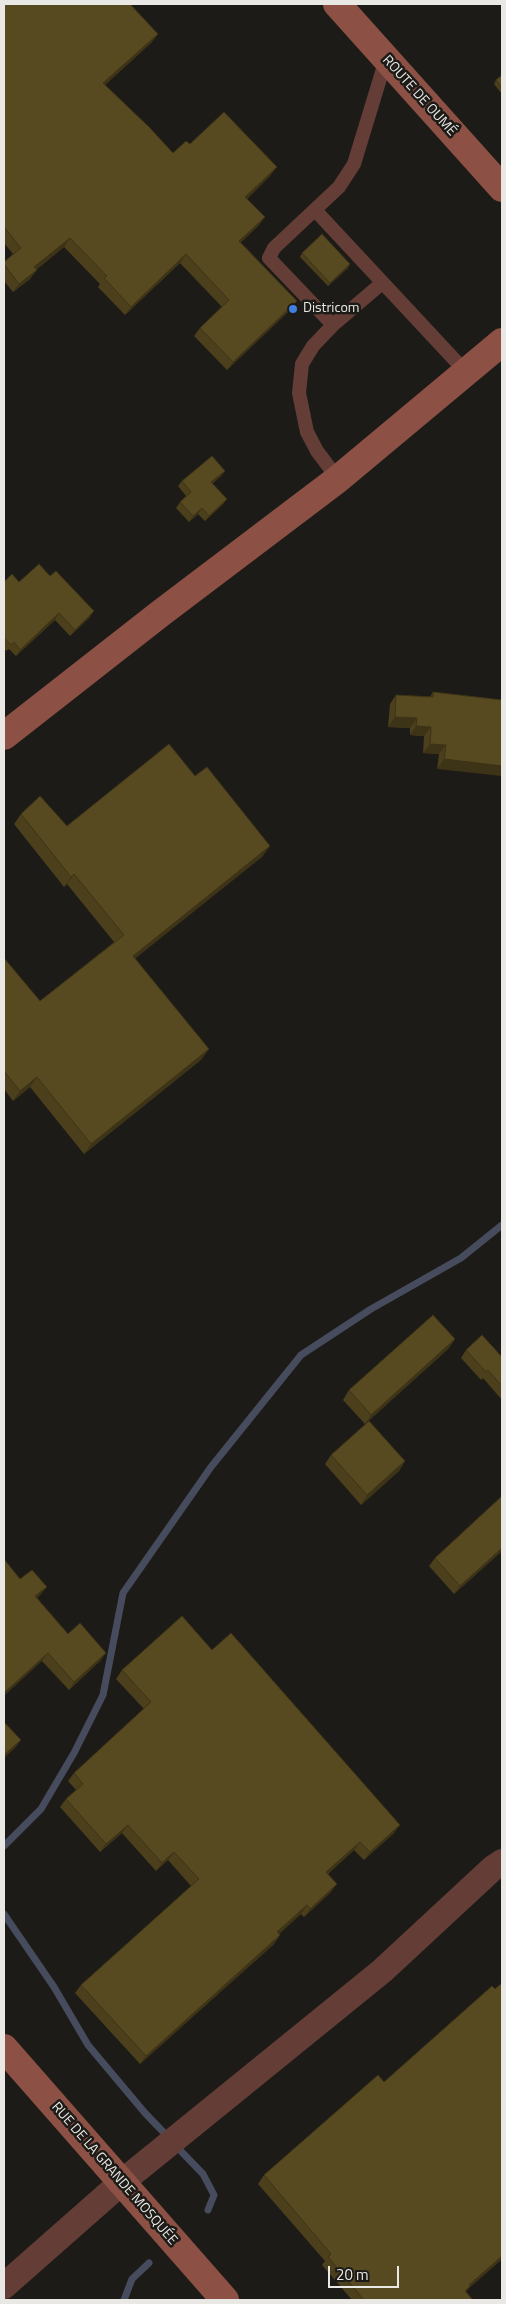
<!DOCTYPE html>
<html>
<head>
<meta charset="utf-8">
<style>
	body { margin:0 }
	#map { position:relative; width:506px; height:2304px; overflow:hidden; background:#1d1b17; font-family:"Titillium Web",sans-serif }
	canvas { display:block }
	.frame { position:absolute; inset:0; border:5px solid #e9e8e5; pointer-events:none }
	.scale { position:absolute; left:328px; top:2266px; width:71px; height:22px; box-sizing:border-box; border:2px solid #e9e8e5; border-top:0; padding-left:6px; font-size:15px; line-height:18px; white-space:nowrap; color:#e9e8e5; -webkit-text-stroke:4px #1d1b17; paint-order:stroke }
</style>
</head>
<body>
<div id="map">
<canvas width="506" height="2304"></canvas>
<div class="frame"></div>
<div class="scale">20 m</div>
</div>
<script>
const c = document.querySelector('canvas').getContext('2d');
c.lineJoin = 'round';
const shape = rows => new Path2D(rows.map(r => 'M' + r).join(''));
function trace(path, color, width, dash) { c.strokeStyle = color; c.lineWidth = width; c.lineCap = dash ? 'butt' : 'round'; c.setLineDash(dash || []); c.stroke(path); }
function fill(path, color) { c.fillStyle = color; c.fill(path, 'evenodd'); }
function drawText(font, color, halo, rows, align = 'center') {
  c.font = font + ' "Titillium Web",sans-serif'; c.lineWidth = 5; c.setLineDash([]); c.textBaseline = 'middle'; c.strokeStyle = halo; c.fillStyle = color; for (const [text, x, y, turn = 0] of rows) {
    c.save(); c.translate(x, y); c.rotate((+turn || 0) * Math.PI / 180); c.textAlign = isNaN(turn) ? turn : align; if (halo) c.strokeText(text, 0, 0); c.fillText(text, 0, 0); c.restore();
  }
}
const stream = shape([
	[4,1846,41,1809,74,1753,103,1695,123,1593,211,1467,301,1355,371,1309,461,1258,502,1225],
	[4,1914,54,1987,88,2045,145,2113,169,2138],
	[176,2146,203,2174,214,2195,208,2210],
	[124,2300,132,2279,149,2263]
]);
const lane = shape([
	[315,210,466,372],
	[333,325,269,258,274,248,339,187,354,164,386,59],
	[338,479,317,451,307,432,299,393,302,364,313,346,333,325,382,283]
]);
const street = shape([
	[4,2286,122,2182,382,1971,493,1868,502,1862]
]);
const secondary = shape([
	[337,4,502,188],
	[4,736,161,613,338,479,502,342],
	[4,2048,225,2300]
]);
const wall = shape([
	[4,4,158,34,151,43,105,85,173,153,190,144,270,176,247,199,265,217,258,226,240,243,290,310,227,370,194,336,200,328,222,307,180,263,125,315,98,287,100,284,64,247,36,270,30,279,13,292,4,281,4,262,13,254,4,243],
	[502,75,502,94,494,84,496,80],
	[302,253,348,268,328,286,300,257],
	[225,471,221,476,212,484,227,499,223,504,205,521,198,514,189,522,176,508,180,502,186,496,178,486,182,481],
	[4,582,19,582,90,617,70,636,55,620,16,656,9,649,6,651,4,648],
	[433,692,502,700,437,769,439,754,423,753,424,736,410,735,410,728,388,727,390,704,396,695,430,697],
	[195,776,263,856,135,958,202,1059,84,1154,30,1087,13,1101,4,1089,4,958,40,1001,114,942,67,884,64,887,14,824,21,814,67,826],
	[455,1339,448,1349,365,1424,343,1400,349,1390],
	[466,1350,502,1357,502,1400,483,1378,481,1380,461,1358],
	[331,1455,405,1461,399,1471,361,1505,325,1464],
	[502,1551,454,1594,429,1566,435,1558],
	[20,1579,41,1594,37,1598,68,1634,101,1660,69,1690,42,1661],
	[212,1650,394,1833,364,1860,354,1850,328,1874,331,1892,304,1917,301,1914,279,1934,280,1935,274,1944,140,2064,75,1993,81,1985,191,1886,168,1860,156,1871,122,1833,100,1852,60,1807,66,1799,76,1790,68,1781,74,1773,144,1709,116,1679,122,1670],
	[502,1983,502,2262,501,2260,469,2288,466,2292,473,2300,352,2300,322,2265,325,2261,258,2184,264,2175,384,2082]
]);
const shadedWall = shape([
	[158,34,151,43,97,92,103,83],
	[277,167,270,176,239,206,245,197],
	[265,217,258,226,233,250,239,241],
	[70,238,64,247,28,276,34,267],
	[186,254,180,263,125,315,131,307],
	[350,264,348,268,328,286,330,283],
	[37,270,30,279,13,292,19,284],
	[297,301,290,310,227,370,233,362],
	[225,471,221,476,207,488,211,482],
	[227,499,223,504,205,521,209,516],
	[202,508,198,514,189,522,193,516],
	[94,611,90,617,70,636,75,630],
	[59,613,55,620,16,656,20,650],
	[395,717,417,718,410,728,388,727],
	[416,726,431,727,424,736,410,735],
	[430,744,446,745,439,754,423,753],
	[444,759,502,766,502,776,437,769],
	[270,846,263,856,126,966,133,956],
	[74,874,67,884,64,887,71,877],
	[209,1049,202,1059,84,1154,91,1144],
	[37,1077,30,1087,13,1101,20,1091],
	[455,1339,448,1349,365,1424,371,1415],
	[405,1461,399,1471,361,1505,367,1495],
	[502,1548,502,1551,454,1594,460,1586],
	[47,1587,41,1594,30,1604,35,1596],
	[48,1653,42,1661,4,1696,4,1693],
	[106,1653,101,1660,69,1690,74,1682],
	[21,1740,15,1748,4,1758,4,1755],
	[128,1825,122,1833,100,1852,106,1844],
	[400,1825,394,1833,364,1860,370,1852],
	[360,1842,354,1850,320,1880,326,1872],
	[174,1852,168,1860,156,1871,162,1863],
	[337,1884,331,1892,304,1917,310,1909],
	[307,1905,301,1914,271,1940,277,1932],
	[280,1935,274,1944,140,2064,146,2056],
	[502,2256,502,2258,501,2260,469,2288,465,2294,459,2299,469,2285]
]);
const building = shape([
	[4,4,130,4,158,34,103,83,149,127,173,153,186,141,190,144,224,112,277,167,245,197,265,217,239,241,297,301,233,362,200,328,229,300,186,254,131,307,104,278,107,276,70,238,34,267,37,270,19,284,4,264,4,262,21,248,4,227,4,4],
	[502,75,502,88,496,80,502,75],
	[322,234,350,264,330,283,302,253,322,234],
	[212,456,225,471,211,482,227,499,209,516,202,508,193,516,180,502,191,492,182,481,212,456],
	[39,564,50,576,56,571,94,611,75,630,59,613,20,650,14,642,11,645,4,638,4,582,12,574,19,582,39,564],
	[433,692,502,700,502,766,444,759,446,745,430,744,431,727,416,726,417,718,395,717,396,695,433,697,433,692],
	[169,744,195,776,207,767,270,846,133,956,209,1049,91,1144,37,1077,20,1091,4,1071,4,958,40,1001,124,935,74,874,71,877,21,814,40,796,67,826,169,744],
	[433,1315,455,1339,371,1415,349,1390,433,1315],
	[482,1335,502,1357,502,1386,488,1370,486,1372,466,1350,482,1335],
	[369,1421,405,1461,367,1495,331,1455,369,1421],
	[502,1496,502,1548,460,1586,435,1558,502,1496],
	[4,1559,20,1579,32,1570,47,1587,35,1596,68,1634,80,1623,106,1653,74,1682,48,1653,4,1693,4,1559],
	[182,1616,212,1650,231,1633,400,1825,370,1852,360,1842,326,1872,337,1884,310,1909,307,1905,277,1932,280,1935,146,2056,81,1985,199,1879,174,1852,162,1863,128,1825,106,1844,66,1799,83,1784,74,1773,151,1702,122,1670,182,1616],
	[4,1722,21,1740,4,1755,4,1722],
	[502,1983,502,2256,469,2285,470,2286,465,2291,473,2300,364,2300,328,2257,331,2254,264,2175,378,2075,384,2082,492,1986,495,1989,502,1983]
]);
const markers = [
	[293,309,5,"#3f7fe0"]
];
const streetNames = [
	["ROUTE DE OUMÉ",419,96,48],
	["RUE DE LA GRANDE MOSQUÉE",114,2174,49]
];
const poiNames = [
	["Districom",303,309]
];
trace(stream, '#464c5d', 7);
trace(lane, '#643e36', 14);
trace(street, '#643e36', 26);
trace(secondary, '#8c5144', 28);
fill(wall, '#4b3f1c');
fill(shadedWall, '#3d3316');
fill(building, '#574920');
trace(building, '#3d3316', 1);
for (const [x, y, r, color] of markers) { const dot = new Path2D(); dot.arc(x, y, r, 0, 2 * Math.PI); c.fillStyle = color; c.fill(dot); trace(dot, '#1d1b17', 2); }
drawText('14px', '#e9e8e5', '#1d1b17', streetNames);
drawText('14px', '#e9e8e5', '#1d1b17', poiNames, 'left');
</script>
</body>
</html>
